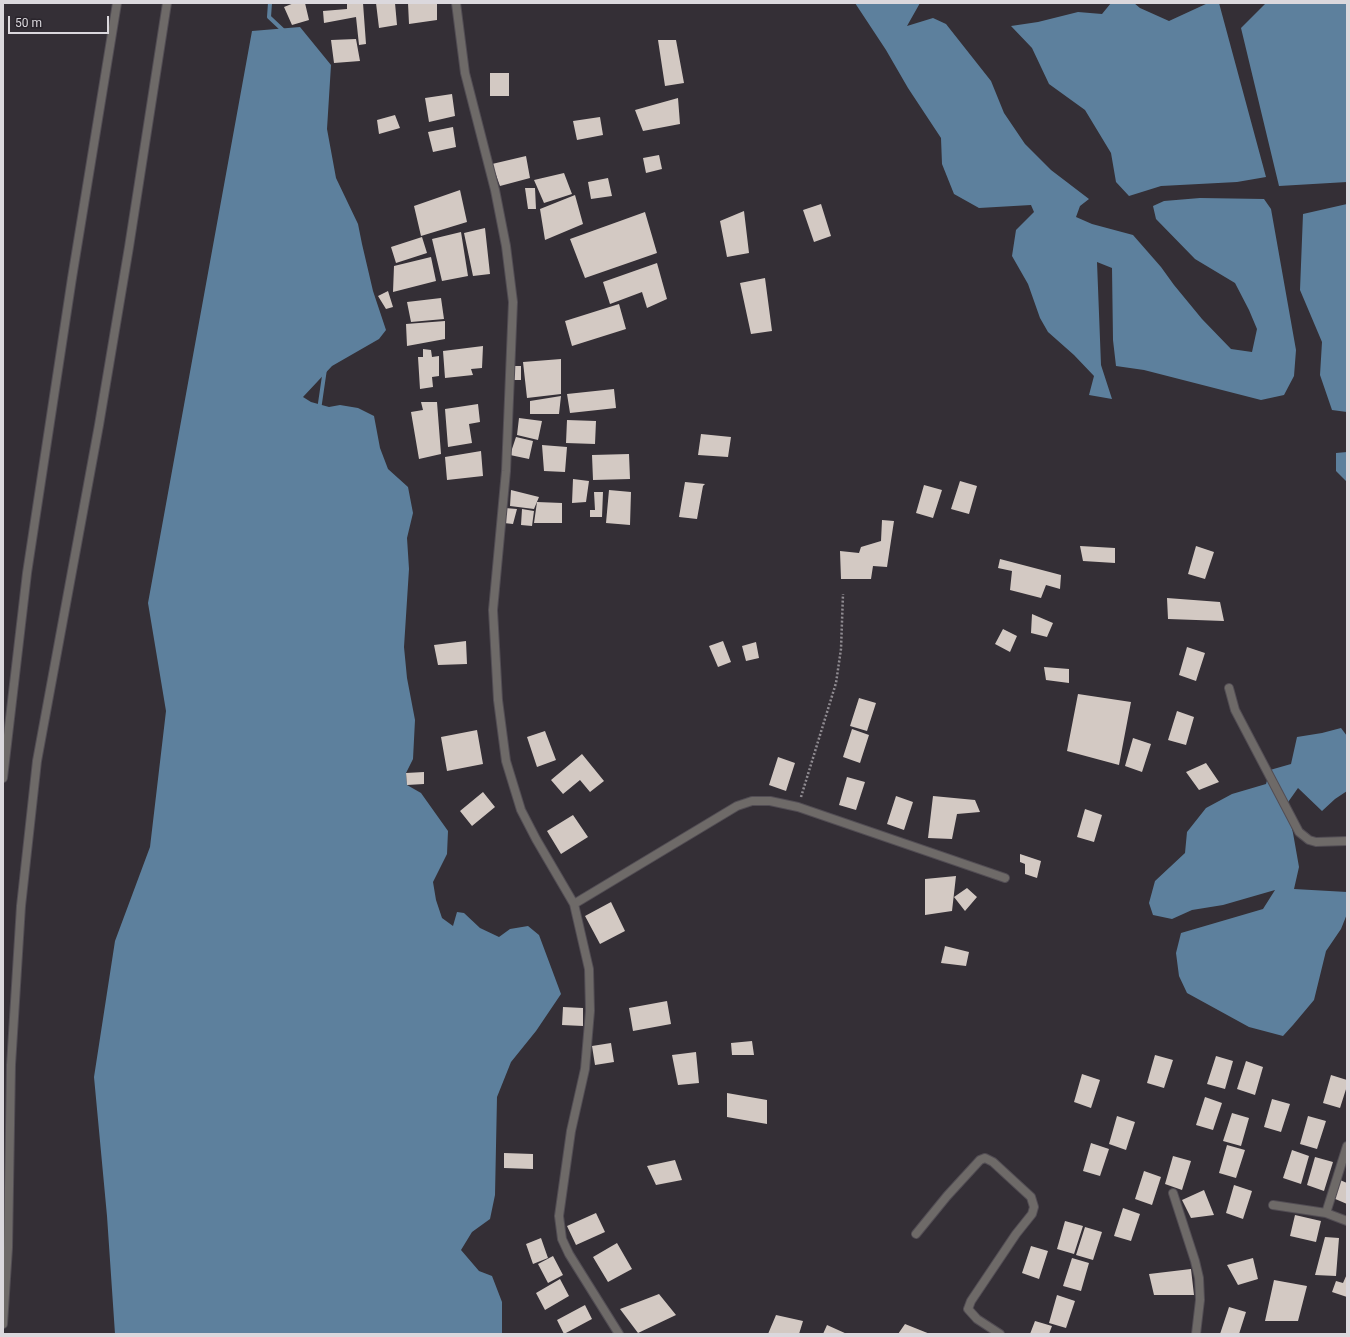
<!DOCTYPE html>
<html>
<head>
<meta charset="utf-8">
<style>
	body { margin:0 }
	#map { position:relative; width:1350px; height:1337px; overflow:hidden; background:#342f36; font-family:Roboto,sans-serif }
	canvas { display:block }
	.frame { position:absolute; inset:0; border:4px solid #dbd8dd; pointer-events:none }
	.scale { position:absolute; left:8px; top:16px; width:101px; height:18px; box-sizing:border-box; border:2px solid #dbd8dd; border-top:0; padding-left:5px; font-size:12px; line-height:14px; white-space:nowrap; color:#dbd8dd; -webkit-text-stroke:3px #2a252c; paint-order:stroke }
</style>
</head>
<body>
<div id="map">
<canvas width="1350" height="1337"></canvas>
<div class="frame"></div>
<div class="scale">50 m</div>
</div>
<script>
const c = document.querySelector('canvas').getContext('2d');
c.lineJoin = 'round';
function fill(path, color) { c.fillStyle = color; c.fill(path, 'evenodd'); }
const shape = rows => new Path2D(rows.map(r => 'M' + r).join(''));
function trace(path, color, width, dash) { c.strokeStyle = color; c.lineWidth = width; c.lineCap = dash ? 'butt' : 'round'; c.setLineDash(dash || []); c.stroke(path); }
const water = shape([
	[855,3,920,3,907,26,933,18,946,24,991,81,1004,113,1025,144,1051,170,1089,199,1080,206,1076,217,1092,224,1133,235,1161,267,1174,285,1202,319,1231,349,1252,352,1257,329,1249,310,1235,283,1195,259,1156,219,1153,206,1164,201,1200,198,1264,199,1271,209,1296,350,1294,376,1284,395,1261,400,1144,370,1116,366,1113,340,1112,268,1097,262,1101,365,1112,399,1089,395,1094,376,1074,355,1048,332,1040,318,1028,284,1012,256,1016,230,1034,212,1031,205,979,208,954,194,942,164,941,138,908,88,886,50],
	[1111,3,1134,3,1140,8,1169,21,1208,3,1219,3,1266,177,1237,182,1161,186,1129,196,1116,182,1111,153,1085,110,1049,84,1032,48,1011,26,1038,22,1078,12,1102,14],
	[1266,3,1347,3,1347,182,1279,186,1241,28],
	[300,27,331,65,327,129,336,178,358,224,362,244,373,291,386,330,379,339,332,366,303,397,311,402,329,407,340,405,358,408,374,416,380,448,388,469,408,487,413,513,407,538,409,569,404,647,407,678,415,720,413,759,406,773,407,785,421,793,448,831,447,854,433,882,436,900,442,918,453,926,457,912,464,913,480,928,499,937,510,929,528,926,539,935,561,994,536,1031,511,1062,497,1097,495,1195,490,1219,472,1232,461,1250,479,1271,492,1276,502,1302,502,1334,115,1334,107,1216,94,1077,115,941,150,847,166,711,148,603,252,31],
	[1347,204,1347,412,1332,410,1320,375,1322,342,1300,290,1303,214],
	[1347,452,1347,482,1336,471,1336,453],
	[1341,728,1347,736,1347,791,1335,799,1322,811,1298,788,1286,805,1293,833,1299,867,1294,889,1347,892,1347,914,1341,929,1326,951,1314,1000,1293,1025,1283,1036,1249,1027,1187,993,1179,976,1176,953,1181,933,1263,909,1275,890,1223,905,1192,910,1172,919,1153,915,1149,903,1155,881,1185,853,1187,832,1206,808,1232,794,1266,784,1270,770,1291,764,1297,737,1322,733]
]);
const stream = shape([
	[270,3,269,17,285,32],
	[319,410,325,369]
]);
const building = shape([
	[294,3,305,3,309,20,292,25,284,7],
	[347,3,363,3,366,44,359,45,356,17,324,23,323,11,347,9],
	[376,3,395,3,397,25,379,28],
	[408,3,437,3,437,20,409,24],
	[356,39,360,61,334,63,331,40],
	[658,40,676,40,684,83,665,86],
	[490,73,509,73,509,96,490,96],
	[452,94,455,116,429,122,425,98],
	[678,98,680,124,643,131,635,110],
	[395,115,400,128,379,134,377,120],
	[600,117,603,135,577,140,573,121],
	[453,127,456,147,433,152,428,132],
	[659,155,662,169,646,173,643,158],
	[526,156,530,178,500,186,492,164],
	[564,173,572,194,544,203,534,180],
	[608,178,612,196,591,199,588,182],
	[525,188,535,188,536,209,528,209],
	[460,190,467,222,421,236,414,206],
	[575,195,583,224,545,240,540,209],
	[821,204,831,236,814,242,803,210],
	[744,211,749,253,727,257,720,221],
	[645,212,657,253,585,278,570,239],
	[485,228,490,274,473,276,464,233],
	[461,232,468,276,442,281,432,239],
	[422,237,427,253,396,263,391,247],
	[431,257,436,281,393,292,394,266],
	[657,263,667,299,647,308,642,292,610,304,603,282],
	[765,278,772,331,751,334,740,283],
	[388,291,393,307,386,309,378,296],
	[441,298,444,319,411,322,407,302],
	[619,304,626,329,572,346,565,321],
	[445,321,445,339,407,346,406,324],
	[483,346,482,368,471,369,473,375,445,378,443,351],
	[423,349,431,350,432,357,439,356,439,376,432,377,433,387,420,389,418,357,423,357],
	[561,359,561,394,527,398,523,362],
	[512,366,521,366,521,380,513,380],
	[614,389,616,408,570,413,567,394],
	[561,396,559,414,530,414,530,401],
	[421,402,437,402,441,454,419,459,411,412,423,410],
	[478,404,480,422,469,424,472,443,448,447,445,409],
	[519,418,542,421,538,440,517,435],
	[567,420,596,421,595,444,566,443],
	[701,434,731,437,728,457,698,455],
	[516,437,533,441,529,459,510,455],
	[542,445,567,447,565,472,544,471],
	[481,451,483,476,447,480,445,457],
	[629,454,630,479,593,480,592,455],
	[573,479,589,481,586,502,572,503],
	[960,481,977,486,969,514,951,509],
	[685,482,705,484,703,486,697,519,679,517],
	[924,485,942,490,933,518,916,513],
	[511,490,539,497,534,509,510,506],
	[609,490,631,492,630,525,606,523],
	[594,492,603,492,602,517,590,517,590,510,595,510],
	[537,502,562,503,562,523,534,523],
	[505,508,517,509,513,524,504,523],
	[522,509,534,511,532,526,521,525],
	[882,520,894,521,887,567,873,566,871,579,841,579,840,551,859,553,861,547,881,541],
	[1080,546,1115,548,1115,563,1083,561],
	[1196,546,1214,552,1205,579,1188,574],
	[1000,559,1061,575,1060,589,1046,585,1041,598,1010,590,1012,571,998,568],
	[1167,598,1220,602,1224,621,1168,619],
	[1032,614,1053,623,1047,637,1031,633],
	[1003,629,1017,636,1010,652,995,644],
	[466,641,467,664,438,665,434,645],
	[723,641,731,662,718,667,709,646],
	[756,642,759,658,746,661,742,646],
	[1187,647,1205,653,1196,681,1179,675],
	[1044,667,1069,669,1069,683,1046,680],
	[1078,694,1131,702,1119,765,1067,751],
	[859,698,876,703,867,731,850,726],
	[1177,711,1194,717,1186,745,1168,740],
	[852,729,869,735,860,763,843,757],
	[477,730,483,764,447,771,441,737],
	[545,731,556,760,537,767,527,737],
	[1133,738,1151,744,1142,772,1125,766],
	[582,754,604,781,590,792,580,780,563,794,551,780],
	[778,757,795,763,786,791,769,785],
	[1206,763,1219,782,1199,790,1186,772],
	[424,772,424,784,407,785,406,773],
	[847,777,865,782,856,810,839,805],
	[483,792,495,807,472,826,460,811],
	[896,796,913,802,904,830,887,824],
	[933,796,975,800,980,812,957,814,952,839,928,838],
	[1085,809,1102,815,1094,842,1077,837],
	[573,815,588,837,561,854,547,831],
	[1020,854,1041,861,1037,878,1025,874,1025,864,1020,862],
	[956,876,952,911,925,915,925,879],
	[967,888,977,897,965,911,954,897],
	[611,902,625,931,600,944,585,916],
	[945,946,969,952,966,966,941,963],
	[667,1001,671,1024,633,1031,629,1008],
	[563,1007,583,1008,583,1026,562,1025],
	[752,1041,754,1055,732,1055,731,1043],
	[611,1043,614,1062,595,1065,592,1046],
	[696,1052,699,1083,678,1085,672,1055],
	[1155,1055,1173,1060,1164,1088,1147,1083],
	[1216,1056,1233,1061,1225,1089,1207,1084],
	[1246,1061,1263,1067,1255,1095,1237,1089],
	[1082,1074,1100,1080,1091,1108,1074,1102],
	[1331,1075,1347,1080,1347,1086,1340,1108,1323,1103],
	[727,1093,767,1100,767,1124,727,1117],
	[1205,1097,1222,1103,1213,1130,1196,1125],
	[1272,1099,1290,1104,1281,1132,1264,1127],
	[1232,1113,1249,1118,1241,1146,1223,1141],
	[1117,1116,1135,1122,1126,1150,1109,1144],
	[1308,1116,1326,1121,1317,1149,1300,1144],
	[1091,1143,1109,1149,1100,1176,1083,1171],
	[1227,1145,1245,1150,1236,1178,1219,1173],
	[1292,1150,1309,1156,1301,1184,1283,1178],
	[504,1153,533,1154,533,1169,504,1168],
	[1173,1156,1191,1161,1182,1190,1165,1184],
	[1315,1157,1333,1162,1324,1191,1307,1185],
	[675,1160,682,1180,656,1185,647,1166],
	[1144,1171,1161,1177,1152,1205,1135,1199],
	[1340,1180,1347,1183,1347,1204,1333,1198],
	[1234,1185,1252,1191,1243,1219,1226,1213],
	[1204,1190,1214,1215,1191,1218,1182,1200],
	[1123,1208,1140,1214,1131,1241,1114,1236],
	[596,1213,605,1232,576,1245,567,1226],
	[1295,1215,1321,1221,1316,1242,1290,1236],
	[1065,1221,1083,1226,1074,1254,1057,1249],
	[1085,1227,1102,1232,1093,1260,1076,1255],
	[1325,1237,1339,1238,1336,1276,1315,1275],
	[541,1238,548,1258,533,1264,526,1244],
	[617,1243,632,1269,608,1282,593,1257],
	[1031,1246,1048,1251,1039,1279,1022,1273],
	[553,1256,563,1275,548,1283,538,1264],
	[1072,1258,1089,1263,1081,1291,1063,1286],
	[1253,1258,1258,1279,1238,1285,1227,1265],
	[1191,1269,1194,1295,1154,1295,1149,1274],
	[1347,1274,1347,1297,1332,1292,1336,1281,1343,1283],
	[560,1279,569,1296,545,1310,536,1293],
	[1274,1280,1307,1286,1298,1321,1265,1321],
	[659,1294,676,1315,638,1333,620,1309],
	[1057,1295,1075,1301,1066,1328,1049,1323],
	[585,1305,592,1319,564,1334,557,1320],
	[1229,1307,1246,1312,1239,1334,1220,1334],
	[776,1315,803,1321,799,1334,768,1334],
	[1035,1321,1052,1326,1049,1334,1030,1334],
	[905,1324,930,1334,898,1334],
	[827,1325,847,1334,823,1334]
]);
const path = shape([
	[801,797,836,683,841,649,843,594]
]);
const minor = shape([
	[456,3,465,73,495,190,506,246,513,302,506,471,493,610,498,700,506,761,521,810,536,839,574,904,589,969,590,1011,585,1069,571,1131,559,1216,562,1239,569,1254,619,1334],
	[1229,688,1235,710,1299,832,1309,840,1316,842,1347,841],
	[3,778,27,573,72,278,117,3],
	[574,904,737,806,752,801,770,801,798,807,1005,878],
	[1173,1193,1195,1261,1199,1278,1200,1300,1196,1334],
	[1273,1205,1326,1213,1347,1221],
	[1326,1213,1347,1146],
	[916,1234,947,1196,980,1160,985,1158,993,1162,1031,1197,1034,1207,1032,1214,1016,1234,971,1301,968,1309,977,1319,1000,1334]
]);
const tertiary = shape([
	[3,1324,8,1248,11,1065,21,906,37,761,99,425,129,247,167,3]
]);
fill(water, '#5d809d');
trace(stream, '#5d809d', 4);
fill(building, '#d3c9c3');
trace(minor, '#524d54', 10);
trace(tertiary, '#524d54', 10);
trace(path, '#908c92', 2.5, [2, 2]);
trace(minor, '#6e6a68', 8);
trace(tertiary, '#6e6a68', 8);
</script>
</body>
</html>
